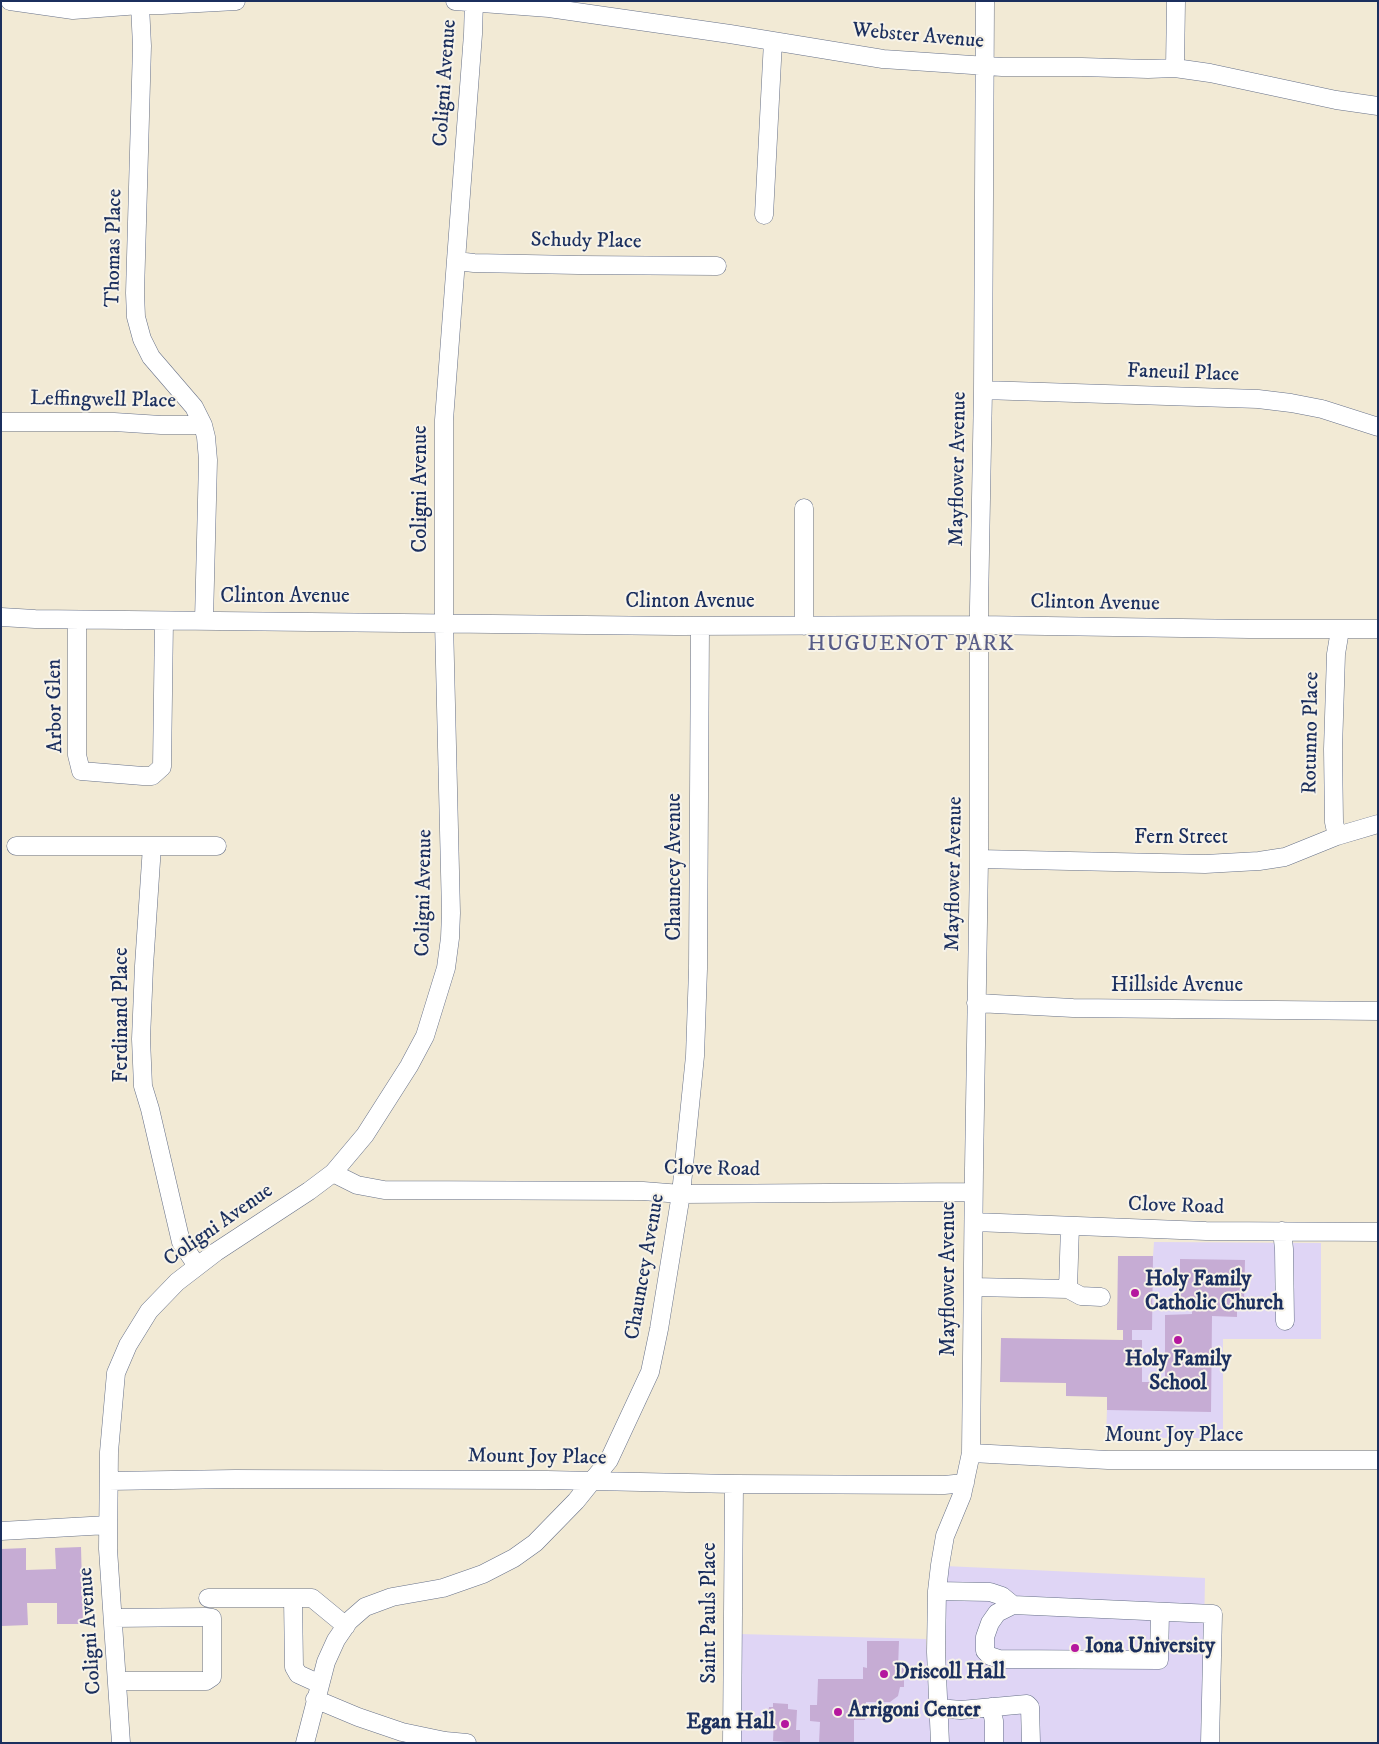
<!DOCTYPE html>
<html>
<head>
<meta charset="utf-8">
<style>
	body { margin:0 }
	#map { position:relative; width:1379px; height:1744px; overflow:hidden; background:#f2ead5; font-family:"IM FELL DW Pica",serif }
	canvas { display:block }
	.frame { position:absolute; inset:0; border:2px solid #1b2f5e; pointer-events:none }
</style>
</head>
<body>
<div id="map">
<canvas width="1379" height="1744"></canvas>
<div class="frame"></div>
</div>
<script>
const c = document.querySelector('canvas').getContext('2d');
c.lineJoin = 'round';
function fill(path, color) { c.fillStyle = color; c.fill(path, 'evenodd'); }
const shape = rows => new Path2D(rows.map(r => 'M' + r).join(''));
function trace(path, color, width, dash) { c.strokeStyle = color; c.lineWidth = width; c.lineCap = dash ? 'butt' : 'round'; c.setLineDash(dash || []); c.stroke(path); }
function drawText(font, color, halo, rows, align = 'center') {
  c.font = font + ' "IM FELL DW Pica",serif'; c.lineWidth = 4; c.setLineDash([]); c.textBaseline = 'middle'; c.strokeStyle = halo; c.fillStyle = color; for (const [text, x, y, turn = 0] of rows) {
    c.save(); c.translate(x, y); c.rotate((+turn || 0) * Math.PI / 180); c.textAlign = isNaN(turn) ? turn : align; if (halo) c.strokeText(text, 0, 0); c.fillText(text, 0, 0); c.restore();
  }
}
const built = shape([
	[1154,1242,1321,1243,1321,1339,1223,1339,1223,1438,1106,1438,1108,1381,1142,1381,1142,1341,1132,1340,1132,1330,1153,1256],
	[945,1566,1205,1578,1202,1743,948,1743,946,1717],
	[739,1634,926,1639,931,1743,737,1743]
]);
const building = shape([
	[1118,1256,1153,1256,1152,1330,1132,1330,1132,1340,1142,1340,1142,1382,1165,1382,1165,1315,1192,1314,1192,1302,1180,1301,1180,1259,1245,1260,1244,1302,1237,1302,1237,1317,1212,1316,1211,1412,1107,1410,1107,1397,1066,1396,1066,1383,1000,1382,1001,1338,1123,1340,1123,1330,1117,1330],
	[81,1547,83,1624,57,1624,57,1603,27,1603,28,1625,2,1626,1,1549,26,1548,26,1570,56,1569,55,1548],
	[867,1641,899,1641,898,1668,904,1668,904,1687,900,1687,898,1696,890,1702,866,1702,865,1720,854,1720,854,1743,819,1743,820,1722,810,1721,810,1705,817,1705,818,1679,863,1679,863,1667,867,1668],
	[773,1703,788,1704,788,1709,797,1710,796,1730,800,1730,800,1743,773,1741,774,1718,768,1717,769,1707,773,1707]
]);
const minor = shape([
	[10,1,73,10,140,5,162,5,236,1],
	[455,1,549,8,730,34,883,59,1002,67,1082,67,1148,69,1175,68,1210,73,1336,100,1378,106],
	[140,5,142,46,135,293,136,317,142,339,151,357,194,407,203,425,206,437,208,460,204,620],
	[1175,68,1176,1],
	[764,215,773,41],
	[456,261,474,263,578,265,717,266],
	[983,390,1258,399,1291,403,1322,409,1378,427],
	[1,422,114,422,161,425,203,425],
	[1,617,35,619,676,626,979,625,1249,629,1378,629],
	[77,620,77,755,81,771,143,776,152,776,162,767,164,621],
	[804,626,804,508],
	[1337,836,1334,822,1333,749,1336,654,1340,630],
	[16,846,217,846],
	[152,846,144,966,141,1039,143,1086,150,1109,181,1242,197,1266],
	[979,859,1205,864,1259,861,1285,857,1337,836,1378,824],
	[976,1003,1073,1008,1378,1011],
	[333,1173,357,1185,384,1190,643,1191,681,1194,973,1192],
	[974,1222,1206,1231,1378,1232],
	[1282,1231,1284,1249,1285,1321],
	[973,1287,1068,1289,1070,1226],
	[1068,1289,1081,1296,1101,1297],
	[971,1453,1108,1460,1378,1460],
	[109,1481,235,1479,547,1480,734,1484,944,1485,965,1483],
	[1,1531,108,1525],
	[937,1591,990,1592,1002,1596,1013,1605,1213,1614,1210,1743],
	[208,1598,312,1598,346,1626],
	[293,1598,294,1667,298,1674,320,1684],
	[1013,1605,997,1613,990,1623,985,1637,985,1651,990,1656,999,1659,1159,1660,1160,1612],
	[113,1618,205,1617,212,1618,212,1677,206,1681,117,1681],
	[315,1699,358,1717,402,1732,445,1741,467,1743],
	[991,1707,994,1721,994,1743],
	[938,1708,961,1710,1027,1704,1030,1707,1031,1743],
	[121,1743,108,1549,109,1452,116,1373,128,1345,149,1311,177,1282,216,1252,309,1191,333,1173,365,1135,409,1066,425,1036,446,968,450,938,451,913,444,622,444,420,473,34,474,1],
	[305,1743,326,1662,336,1640,349,1621,365,1607,392,1597,443,1588,483,1574,514,1558,535,1543,576,1501,609,1460,650,1372,659,1329,681,1194,695,1056,698,969,700,626],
	[732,1743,734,1484],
	[940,1743,936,1652,937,1591,940,1565,945,1536,962,1495,971,1453,974,1169,979,859,979,607,983,390,985,1]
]);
const markers = [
	[1135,1293,5,"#b5179e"],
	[1178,1340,5,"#b5179e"],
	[1075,1648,5,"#b5179e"],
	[884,1674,5,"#b5179e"],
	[838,1712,5,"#b5179e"],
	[785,1724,5,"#b5179e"]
];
const streetNames = [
	["Webster Avenue",918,37,5],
	["Coligni Avenue",446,83,-86],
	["Schudy Place",586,242,1],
	["Thomas Place",115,248,-89],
	["Faneuil Place",1183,374,2],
	["Leffingwell Place",103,401,1],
	["Mayflower Avenue",959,469,-89],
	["Coligni Avenue",422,489,-90],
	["Clinton Avenue",285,598],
	["Clinton Avenue",690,603],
	["Clinton Avenue",1095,604,1],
	["Arbor Glen",56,706,-91],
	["Rotunno Place",1312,733,-89],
	["Fern Street",1181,839],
	["Chauncey Avenue",676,867,-90],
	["Mayflower Avenue",955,874,-89],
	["Coligni Avenue",425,893,-89],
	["Hillside Avenue",1177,987],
	["Ferdinand Place",123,1015,-90],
	["Clove Road",712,1170,1],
	["Clove Road",1176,1207,2],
	["Coligni Avenue",219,1226,-35],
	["Chauncey Avenue",646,1267,-80],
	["Mayflower Avenue",950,1279,-90],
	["Mount Joy Place",1174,1437],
	["Mount Joy Place",537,1458,1],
	["Saint Pauls Place",711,1613,-90],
	["Coligni Avenue",91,1631,-94]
];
const poiNames = [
	["Holy Family",1145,1281],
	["Catholic Church",1145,1305],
	["Holy Family",1178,1361,"center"],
	["School",1178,1385,"center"],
	["Iona University",1085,1648],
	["Driscoll Hall",894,1674],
	["Arrigoni Center",848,1712],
	["Egan Hall",775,1724,"right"]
];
const neighbourhoodNames = [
	["HUGUENOT PARK",911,645]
];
fill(built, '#dfd5f5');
fill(building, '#c6acd4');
trace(minor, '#667088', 19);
trace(minor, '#fff', 18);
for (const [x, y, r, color] of markers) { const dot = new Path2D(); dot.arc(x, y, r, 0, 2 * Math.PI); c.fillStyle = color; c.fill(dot); trace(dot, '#f7f3e8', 2); }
drawText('21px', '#1b2f5e', '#f7f3e8', streetNames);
drawText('bold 21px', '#1b2f5e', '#f7f3e8', poiNames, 'left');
c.letterSpacing = '1px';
drawText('22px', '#575b87', '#f7f3e8', neighbourhoodNames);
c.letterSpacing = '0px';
</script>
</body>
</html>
